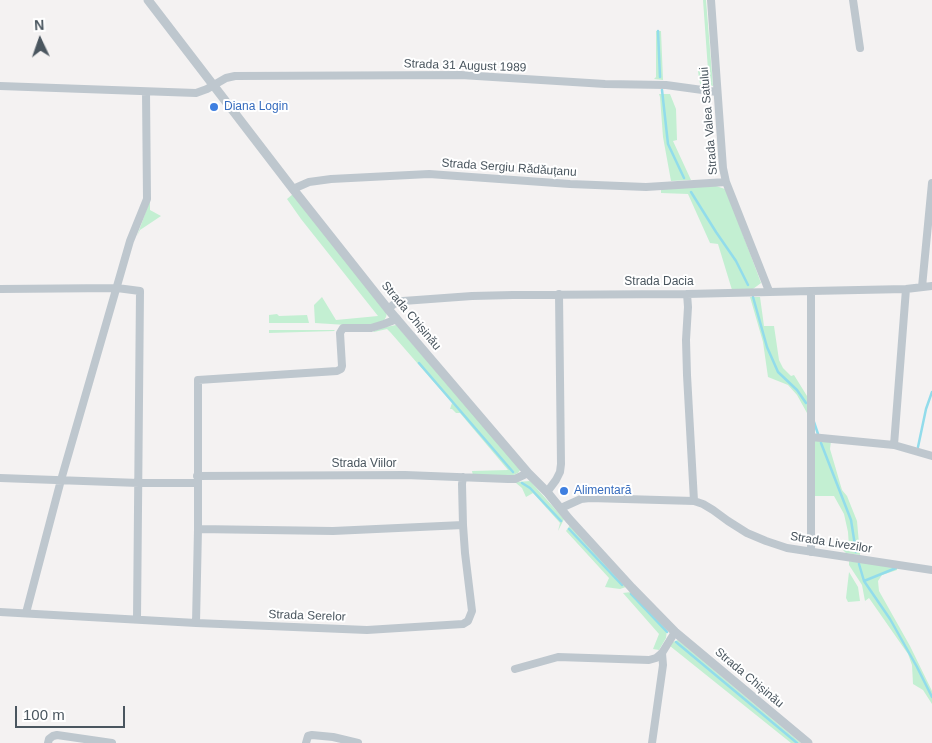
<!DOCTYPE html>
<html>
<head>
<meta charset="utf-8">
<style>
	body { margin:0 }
	#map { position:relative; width:932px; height:743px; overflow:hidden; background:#f4f2f2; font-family:Helvetica,sans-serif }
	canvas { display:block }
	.north { position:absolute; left:15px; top:15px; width:50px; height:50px; -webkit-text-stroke:4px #fff; paint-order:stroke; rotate:357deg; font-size:14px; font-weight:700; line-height:20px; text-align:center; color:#4a565f }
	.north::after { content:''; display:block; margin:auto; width:18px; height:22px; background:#4a565f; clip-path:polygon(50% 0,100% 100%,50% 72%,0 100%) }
	.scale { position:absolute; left:15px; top:706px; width:110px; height:22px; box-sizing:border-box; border:2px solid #4a565f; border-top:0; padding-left:6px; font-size:15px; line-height:18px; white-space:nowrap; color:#4a565f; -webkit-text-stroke:4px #fff; paint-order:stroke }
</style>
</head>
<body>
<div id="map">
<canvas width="932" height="743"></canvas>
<div class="north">N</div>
<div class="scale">100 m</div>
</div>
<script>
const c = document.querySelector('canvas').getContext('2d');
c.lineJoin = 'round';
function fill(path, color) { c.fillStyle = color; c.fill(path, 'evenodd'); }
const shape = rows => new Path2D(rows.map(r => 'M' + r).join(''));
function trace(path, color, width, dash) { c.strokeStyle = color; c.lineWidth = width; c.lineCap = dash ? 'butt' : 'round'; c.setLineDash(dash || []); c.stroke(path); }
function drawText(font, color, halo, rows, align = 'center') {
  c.font = font + ' Helvetica,sans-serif'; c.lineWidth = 4; c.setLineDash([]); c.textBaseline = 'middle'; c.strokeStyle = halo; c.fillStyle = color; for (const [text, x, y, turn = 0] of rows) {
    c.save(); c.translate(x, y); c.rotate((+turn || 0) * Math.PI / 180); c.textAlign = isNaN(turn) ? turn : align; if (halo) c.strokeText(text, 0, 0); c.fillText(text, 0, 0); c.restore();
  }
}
const green = shape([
	[703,0,706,0,713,86,700,84,698,71,708,70],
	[656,31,661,31,663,80,654,79,656,77],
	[659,94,670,94,676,109,677,140,673,141,691,180,671,181,663,137,660,97],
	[713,185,725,189,728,195,757,272,761,283,753,289,732,290,718,244,710,243,688,194,661,193,661,188],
	[293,194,387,313,386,317,383,322,362,326,315,323,314,305,322,297,336,320,378,316,301,219,287,199],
	[150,200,150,210,161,216,140,230,137,236],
	[750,297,760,297,764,326,774,326,779,360,783,368,791,376,794,375,807,396,807,413,797,395,788,385,768,377,763,342],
	[277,314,279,316,307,315,309,323,269,323,269,315],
	[396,325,521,469,518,473,509,477,473,476,472,471,508,470,460,413,456,413,452,409,450,409,452,403,391,333,387,329,374,332,373,331,386,327],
	[269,330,334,330,335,331,269,333],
	[815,441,831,441,830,449,842,490,847,496,857,521,860,555,846,553,843,550,849,547,848,532,844,514,834,496,815,496,813,442],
	[530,481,564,519,558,531,560,523,533,493,526,497,522,488,516,483,516,482],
	[570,525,626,587,620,589,605,587,609,578,566,531],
	[849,561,897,566,897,570,882,575,878,581,879,591,910,646,932,691,932,704,923,690,913,684,912,665,908,654,869,598,865,601,862,585,849,565],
	[849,572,858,587,860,601,848,602,846,598],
	[631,592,664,625,667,630,666,638,659,650,653,649,659,634,623,593],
	[678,640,801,743,791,743,670,646,673,642]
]);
const stream = shape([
	[658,31,660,77],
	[662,90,668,144,684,178],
	[691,192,716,232,736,261,748,285],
	[753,297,767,347,778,372,797,390,806,403],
	[419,363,513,472],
	[814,422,818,434],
	[821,443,851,520,856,552],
	[918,447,926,409,932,392],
	[522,483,530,488,561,521],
	[569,529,622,585],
	[859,564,864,581,890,619,917,667,932,697],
	[864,581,896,568],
	[631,594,667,632],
	[676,642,797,743]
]);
const minor = shape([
	[711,0,723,168,726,182,769,291],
	[853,0,860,48],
	[0,86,196,93,207,89,226,78,235,76,461,75,605,84,666,85,717,92],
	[293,189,309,182,331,179,429,174,570,184,646,187,726,182],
	[922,287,932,183],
	[0,289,117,288,140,291,137,619],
	[811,291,811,552],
	[687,294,688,307,686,340,687,375,694,501],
	[388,309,394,304,403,301,472,296,513,295,687,294,811,291,906,289,932,286],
	[811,437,894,445,932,456],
	[894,445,906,289],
	[197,476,405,475,508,479,515,479,528,473],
	[0,478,139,483,197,483],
	[547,492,556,480,560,472,561,464,559,294],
	[561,508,581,499,590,498,694,501,703,504,713,510,728,521,747,533,766,541,787,548,932,570],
	[198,529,333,531,463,525],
	[0,612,196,623,367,630,463,624,468,621,472,611,465,553,463,525,462,484,463,477],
	[26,613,61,480,130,241,147,199,146,92],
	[196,623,198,529,198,380,337,371,341,369,342,366,340,333,343,328,371,328,384,324,397,319],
	[515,669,558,657,649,660,656,658,662,653,675,632],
	[48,743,49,739,53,736,57,735,112,743],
	[306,743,308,736,312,735,333,737,358,743],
	[652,743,663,665,662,653]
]);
const tertiary = shape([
	[148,0,293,189,388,309,528,473,547,492,569,519,632,588,675,632,808,743]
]);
const markers = [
	[214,107,5,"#3f7fe0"],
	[564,491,5,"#3f7fe0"]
];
const streetNames = [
	["Strada 31 August 1989",465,66,2],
	["Strada Valea Satului",709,121,-95],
	["Strada Sergiu Rădăuțanu",509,168,4],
	["Strada Dacia",659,282],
	["Strada Chișinău",411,316,50],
	["Strada Viilor",364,464],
	["Strada Livezilor",831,543,9],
	["Strada Serelor",307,616,2],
	["Strada Chișinău",749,678,40]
];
const shopNames = [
	["Diana Login",224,107],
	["Alimentară",574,491]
];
fill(green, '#c3efd2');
trace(stream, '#92dceb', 2.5);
trace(minor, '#bec7ce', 8);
trace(tertiary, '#bec7ce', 9);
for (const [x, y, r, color] of markers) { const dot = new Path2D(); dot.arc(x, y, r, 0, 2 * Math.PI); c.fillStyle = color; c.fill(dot); trace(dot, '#fff', 2); }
drawText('12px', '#4a565f', '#fff', streetNames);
drawText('12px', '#366cbe', '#fff', shopNames, 'left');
</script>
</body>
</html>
